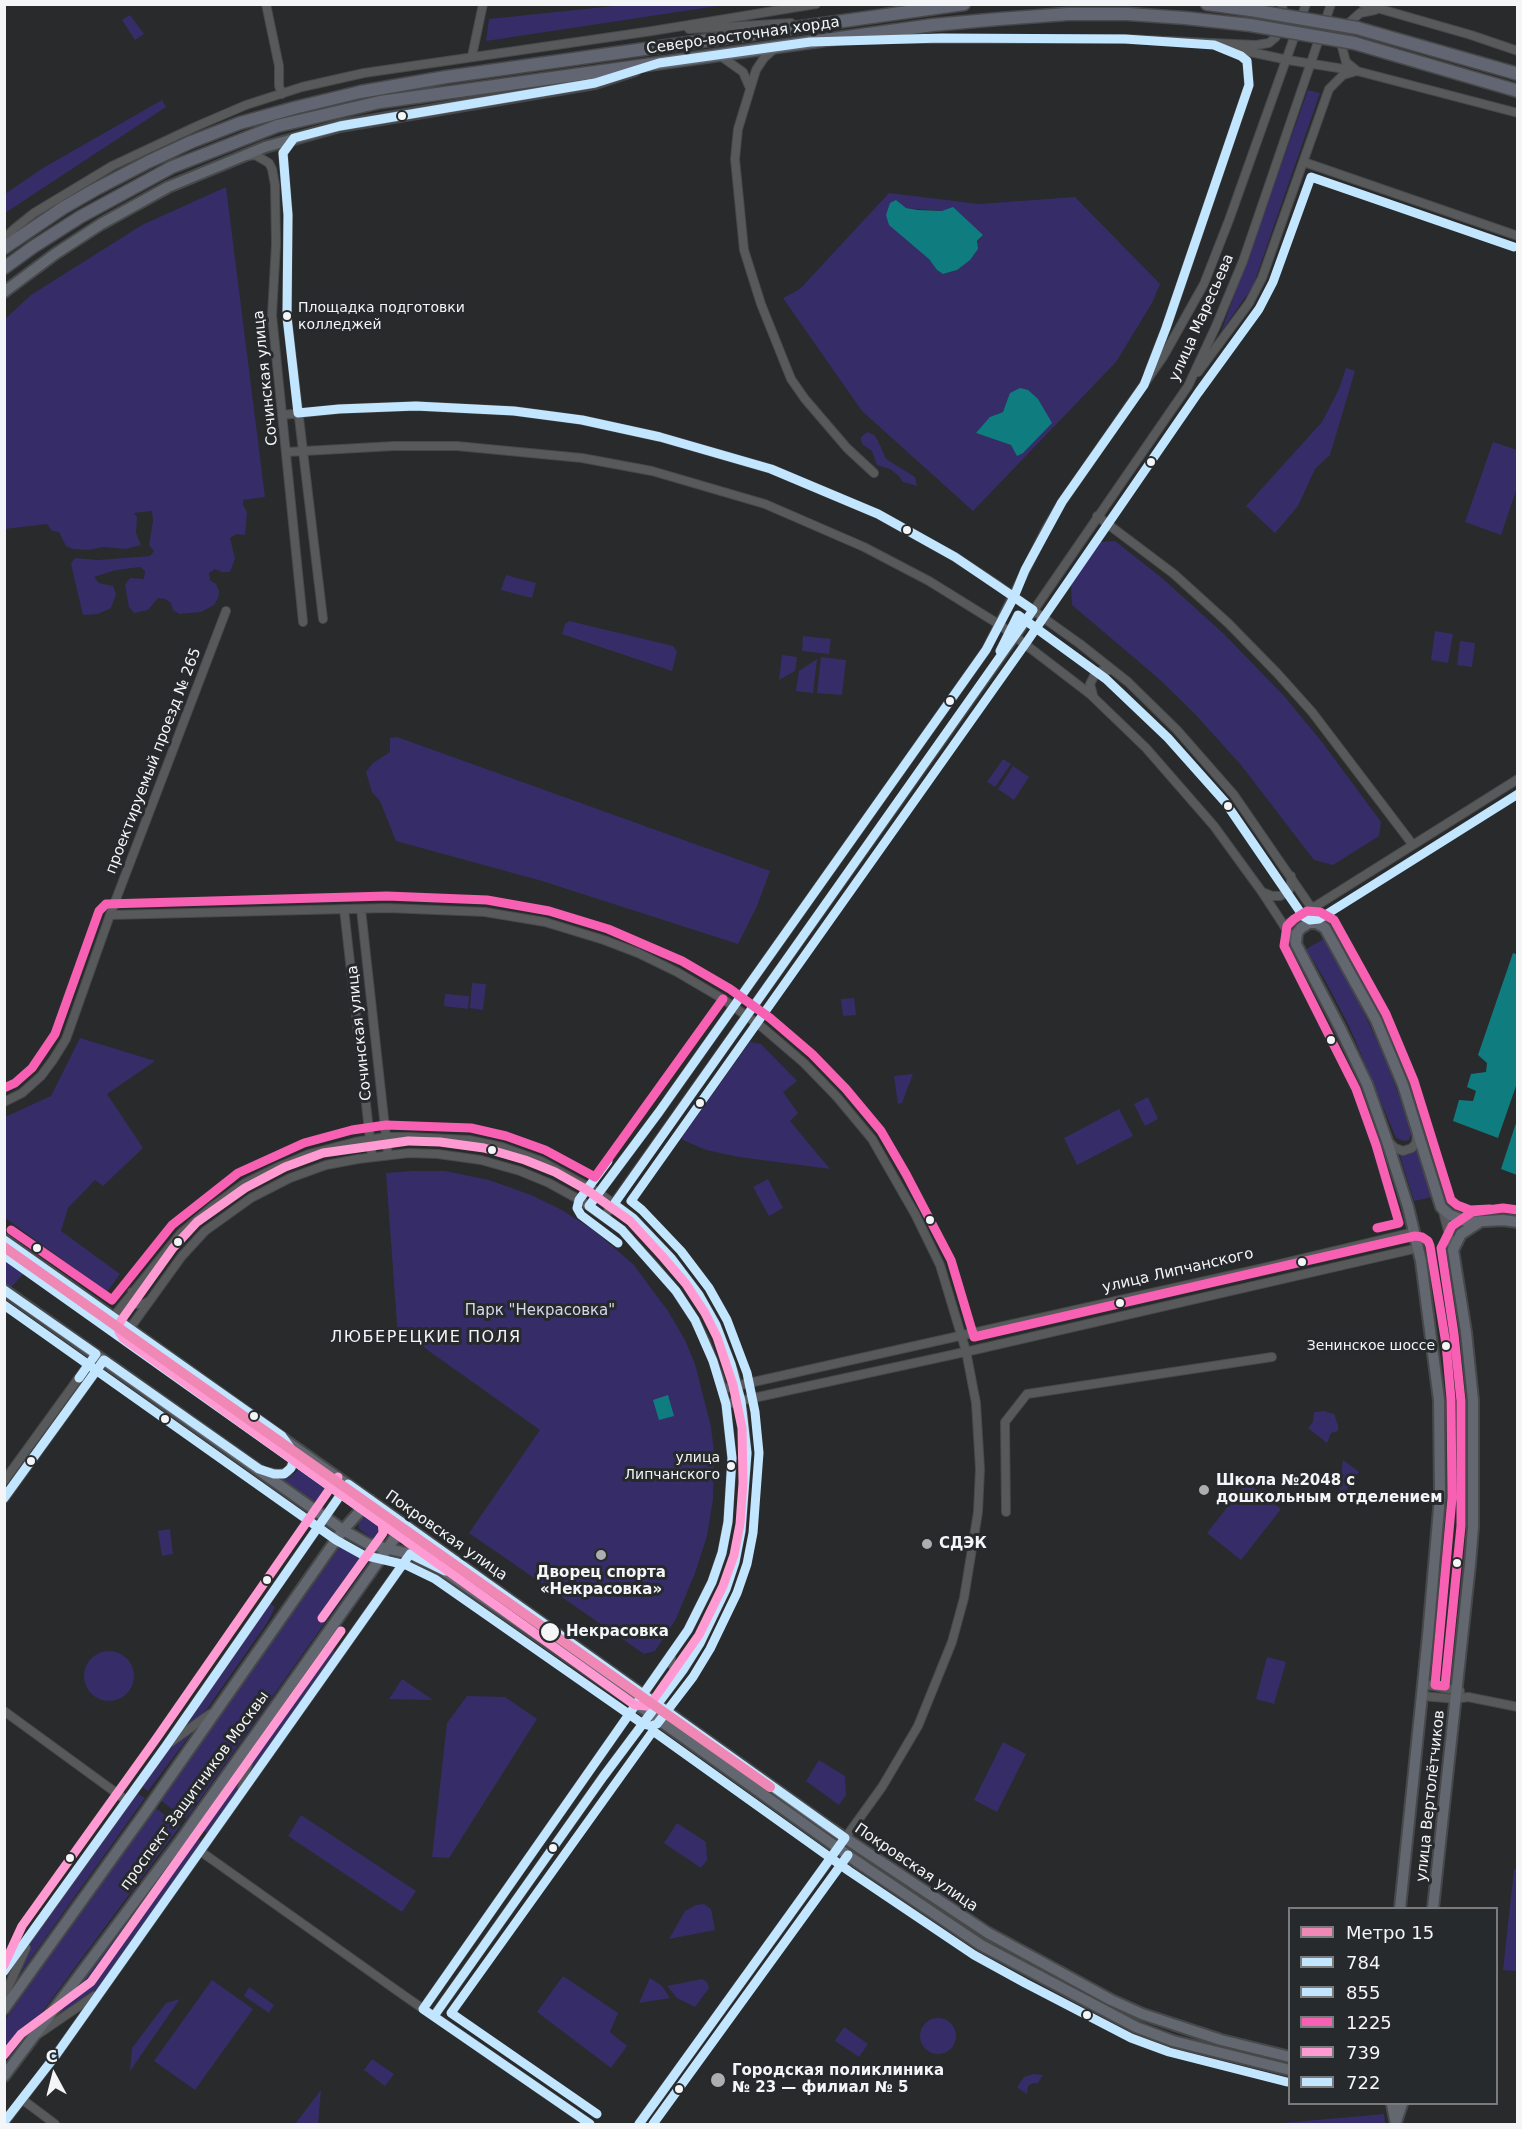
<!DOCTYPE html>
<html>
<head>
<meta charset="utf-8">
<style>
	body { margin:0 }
	#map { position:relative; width:1522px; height:2129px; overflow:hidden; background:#282a2b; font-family:"DejaVu Sans",sans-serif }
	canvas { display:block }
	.frame { position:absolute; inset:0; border:6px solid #f3f5f6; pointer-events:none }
	.legend { position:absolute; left:1288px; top:1907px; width:210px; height:198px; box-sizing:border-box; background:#272a2c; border:2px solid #797b7d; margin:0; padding:8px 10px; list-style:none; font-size:18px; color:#f3f5f6 }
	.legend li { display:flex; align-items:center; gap:12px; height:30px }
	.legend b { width:30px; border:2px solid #797b7d }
	.north { position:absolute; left:24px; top:2045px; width:60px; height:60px; -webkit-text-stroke:4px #272a2c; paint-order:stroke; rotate:353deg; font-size:16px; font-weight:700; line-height:24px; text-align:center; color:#f3f5f6 }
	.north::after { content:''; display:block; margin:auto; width:21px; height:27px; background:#f3f5f6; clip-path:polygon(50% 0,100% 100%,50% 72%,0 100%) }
</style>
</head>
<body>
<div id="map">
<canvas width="1522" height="2129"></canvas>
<div class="frame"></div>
<ul class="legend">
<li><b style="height:8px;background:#f088b6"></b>Метро 15</li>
<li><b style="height:8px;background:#c2e6ff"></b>784</li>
<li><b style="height:8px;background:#c2e6ff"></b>855</li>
<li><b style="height:8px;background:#f860b3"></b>1225</li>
<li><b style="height:8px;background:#ff9ad2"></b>739</li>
<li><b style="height:8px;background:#c2e6ff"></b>722</li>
</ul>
<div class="north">С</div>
</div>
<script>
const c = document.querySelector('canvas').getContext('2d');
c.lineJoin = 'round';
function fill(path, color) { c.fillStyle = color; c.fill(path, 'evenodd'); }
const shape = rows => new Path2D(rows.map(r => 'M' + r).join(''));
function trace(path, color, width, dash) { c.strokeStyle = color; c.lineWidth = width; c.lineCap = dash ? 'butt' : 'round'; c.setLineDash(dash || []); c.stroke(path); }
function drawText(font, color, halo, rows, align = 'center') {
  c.font = font + ' "DejaVu Sans",sans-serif'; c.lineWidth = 6; c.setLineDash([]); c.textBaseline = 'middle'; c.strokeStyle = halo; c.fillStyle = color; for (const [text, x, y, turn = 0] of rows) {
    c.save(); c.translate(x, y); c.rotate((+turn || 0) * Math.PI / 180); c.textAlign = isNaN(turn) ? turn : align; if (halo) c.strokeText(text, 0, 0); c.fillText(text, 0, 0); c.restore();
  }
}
const green = shape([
	[716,4,717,6,486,41,489,19,624,5],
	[130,15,144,34,135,40,122,20],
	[1308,90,1320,93,1253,286,1221,332],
	[162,100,166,107,5,213,5,194,43,168],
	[226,187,265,497,243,500,243,505,247,512,245,535,237,534,230,538,235,559,230,572,222,572,215,569,209,573,210,580,216,584,219,591,218,598,214,605,201,612,179,614,173,610,171,603,165,599,158,598,148,610,134,613,129,607,125,585,130,578,144,579,145,571,140,567,116,570,94,577,99,583,113,586,116,594,111,608,98,614,83,615,71,564,75,558,98,560,150,556,154,551,149,545,153,521,152,511,134,513,137,517,136,533,141,545,126,549,103,547,88,550,73,549,66,546,59,532,52,531,47,524,5,529,5,319,31,295,142,225],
	[889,193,979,204,1075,197,1160,284,1152,303,1116,362,973,511,862,411,783,298,800,289],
	[896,200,906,208,942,211,983,235,957,270,943,274,937,270,929,259],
	[1005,407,1017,455,1011,445,976,433,997,414,1003,412],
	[1346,368,1355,371,1330,455,1315,469,1298,506,1275,533,1246,506,1322,422,1339,389],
	[867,432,874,435,878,441,886,459,915,477,917,486,903,482,899,476,890,469,877,465,872,451,862,444,861,440,861,437],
	[1493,442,1517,450,1517,488,1501,535,1465,522],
	[1115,541,1162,578,1224,634,1284,696,1322,742,1381,822,1379,836,1333,865,1314,860,1241,765,1195,714,1158,678,1072,605,1071,584,1101,542],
	[506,575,536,583,532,598,501,590],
	[569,621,673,646,677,652,672,671,562,634,565,624],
	[1435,631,1453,634,1448,663,1431,660],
	[803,636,831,639,829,654,802,651],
	[1460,641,1475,643,1472,667,1457,665],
	[782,655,797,657,795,671,779,680],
	[821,657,846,660,842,695,817,693],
	[817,659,813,693,796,691,799,671],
	[397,737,770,871,757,906,738,944,542,881,396,841,380,801,372,792,366,772,373,763,390,752,390,738],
	[1003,759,1011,764,995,787,987,782],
	[1013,766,1029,777,1014,800,998,789],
	[1324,939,1356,996,1387,1062,1412,1133,1409,1140,1404,1141,1396,1138,1350,1028,1325,980,1306,949],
	[472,983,486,984,483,1010,470,1008],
	[445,994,469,996,468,1009,444,1006],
	[854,998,856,1015,843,1016,841,999],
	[80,1038,155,1061,107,1094,143,1148,103,1186,95,1180,68,1208,61,1231,120,1274,107,1292,5,1218,4,1161,6,1159,4,1157,5,1117,51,1096],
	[750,1042,761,1044,797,1081,783,1092,798,1113,790,1121,830,1169,739,1157,706,1150,683,1140,682,1137],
	[913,1074,902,1103,898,1104,894,1076],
	[1148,1097,1158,1119,1145,1126,1134,1104],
	[1119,1109,1133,1136,1077,1165,1064,1138],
	[1418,1151,1432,1197,1414,1201,1400,1156],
	[413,1171,445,1171,489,1180,531,1195,560,1209,592,1229,633,1264,668,1311,685,1340,695,1364,711,1427,714,1452,713,1499,707,1536,695,1573,676,1619,655,1651,644,1654,469,1533,540,1430,408,1336,403,1342,398,1338,386,1173],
	[768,1179,783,1208,769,1216,753,1187],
	[5,1250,29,1267,10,1289,5,1286],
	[1324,1411,1334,1414,1338,1425,1338,1431,1331,1433,1327,1443,1308,1428,1313,1422,1314,1412],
	[297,1456,335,1484,335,1489,324,1505,318,1504,283,1479,291,1477,298,1470],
	[1343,1460,1359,1472,1338,1502],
	[1247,1482,1281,1509,1241,1560,1207,1533],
	[366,1517,385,1531,386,1538,382,1542,375,1541,359,1529,358,1522,362,1518],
	[170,1529,173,1554,162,1556,158,1531],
	[344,1541,370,1559,186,1819,160,1800],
	[269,1603,275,1607,267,1623,207,1709,198,1718,180,1729],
	[330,1647,336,1652,248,1779,258,1740,315,1660],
	'84 1676a25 25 0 1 1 50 0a25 25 0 1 1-50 0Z',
	[1267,1657,1286,1662,1274,1704,1256,1699],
	[402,1679,433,1700,389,1699],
	[467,1696,505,1697,537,1719,449,1858,432,1857,447,1723],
	[193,1731,148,1791,141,1786,169,1746],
	[1003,1742,1026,1754,997,1812,974,1800],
	[245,1760,239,1790,207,1833,198,1827],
	[819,1760,845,1776,846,1795,839,1805,806,1781],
	[135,1792,145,1798,12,1985,35,1933],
	[154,1807,180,1826,5,2062,5,2020],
	[301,1815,416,1891,402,1912,288,1836],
	[677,1823,706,1842,707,1860,701,1868,664,1843],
	[191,1834,202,1842,97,1989,47,2023,140,1907],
	[1514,1869,1518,1869,1517,1971,1503,1970],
	[704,1904,711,1909,715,1930,669,1939,685,1911,696,1905],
	[563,1976,618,2013,610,2032,627,2046,611,2068,537,2012],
	[650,1978,662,1986,670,1998,639,2003],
	[702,1979,707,1982,709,1988,695,2007,677,1998,667,1986],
	[212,1980,253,2009,195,2090,154,2061],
	[249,1987,274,2005,269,2013,244,1996],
	[180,1999,130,2071,132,2048,166,2003],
	'920 2036a18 18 0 1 1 36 0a18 18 0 1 1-36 0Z',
	[844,2027,868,2044,859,2057,835,2041],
	[372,2059,394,2074,385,2086,364,2070],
	[1033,2074,1043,2075,1038,2083,1033,2083,1028,2086,1027,2094,1018,2088,1018,2086,1024,2077],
	[321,2090,318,2124,295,2124],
	[1384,2114,1385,2124,1271,2124]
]);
const water = shape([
	[896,200,906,208,918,210,942,211,953,207,983,235,977,241,978,249,970,260,957,270,943,274,937,270,929,259,889,225,886,215,890,203],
	[1020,388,1028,390,1038,399,1052,423,1023,453,1017,456,1011,445,976,433,990,417,1003,412,1010,393],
	[1513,953,1518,955,1517,1083,1498,1138,1453,1121,1459,1100,1473,1101,1476,1091,1467,1087,1471,1074,1486,1072,1487,1063,1478,1055],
	[1517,1120,1517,1175,1501,1169],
	[668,1395,674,1416,659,1420,653,1400]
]);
const minor = shape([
	[266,4,279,66,279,86,282,94],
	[1363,4,1471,35,1518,51],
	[689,29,791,23],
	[866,39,1125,39,1256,45,1269,43,1276,37,1283,11,1282,4],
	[775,48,764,58,756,70,738,129,735,159,744,250,761,304,791,379,805,399,847,448,874,473],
	[1236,49,1288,60,1357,71,1518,113],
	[719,55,743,72,749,86],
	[472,56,483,4],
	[1356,70,1346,62,1342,47,1350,22,1360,13,1375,10],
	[293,139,283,153,288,215,287,317,323,619],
	[248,156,255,155,269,163,272,169,275,185,276,244,272,315,303,622],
	[1304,162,1518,236],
	[4,239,14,229,34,213,112,166,197,126,246,105,302,87,364,73,652,31,816,4],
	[1149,372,1166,328,1249,85,1247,61,1241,56,1220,47],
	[1198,372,1249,303,1262,278,1329,89,1343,75,1357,71],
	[282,415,339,409,416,406,514,411,582,420,660,437,771,469,878,514,955,557,999,586,1080,644,1128,682,1177,730,1234,795,1324,926],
	[287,452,394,446,457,446,582,458,652,471,765,504,864,547,929,581,1000,625,1090,694,1146,748,1214,826,1262,892,1296,944],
	[1097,516,1174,574,1228,623,1277,673,1312,712,1413,845],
	[1093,695,1090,684,1095,674,1103,670,1113,670],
	[1262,892,1272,896,1280,896,1288,892,1291,886,1291,876],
	[344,909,372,1157],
	[361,909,388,1155],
	[110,915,387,908,485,912,545,922,604,940,638,953,677,972,723,999,762,1027,804,1063,837,1097,872,1139,915,1214,940,1265,966,1351,976,1403,980,1469,978,1512,964,1598,952,1642,918,1726,882,1787,639,2124],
	[1284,926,1518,779],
	[4,1102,22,1093,41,1076,53,1060,66,1039,110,915,226,611],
	[1389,1142,1395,1148,1403,1151,1412,1148,1416,1143,1417,1134],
	[589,1206,659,1112,986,650,1046,529,1062,502,1163,357,1204,284,1229,220,1306,4],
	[1442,1208,1453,1250],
	[604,1217,1016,636,1188,386,1216,326,1243,261,1331,4],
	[132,1292,132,1300,136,1304,144,1304,149,1301],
	[114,1316,181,1233,212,1207,245,1183,278,1167,309,1154,355,1142,386,1137,410,1137,469,1140,502,1147,541,1161,599,1193,633,1218,671,1258,699,1295,716,1325,735,1375,743,1413,747,1453,741,1531,735,1562,726,1589,700,1643,683,1670,603,1777,434,2016],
	[130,1328,182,1256,205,1231,251,1198,290,1178,326,1165,358,1159,409,1153,438,1154,481,1160,520,1171,549,1183,580,1200,622,1230,654,1265,676,1291,695,1320,706,1342,720,1379,726,1404,732,1458,728,1522,722,1553,712,1582,688,1630,423,2009],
	[722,1389,1259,1269,1414,1232],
	[726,1404,974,1350,1418,1248],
	[263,1471,279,1474,288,1472,293,1462,288,1443],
	[4,1481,96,1354],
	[4,1499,104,1360],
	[1006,1512,1005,1422,1027,1394,1272,1357],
	[671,1655,671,1664,675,1667,684,1668],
	[1423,1684,1460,1691],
	[1422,1696,1456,1699,1468,1697,1518,1707],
	[4,1711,126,1800],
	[171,1742,210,1714],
	[242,1788,253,1742],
	[200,1851,406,1997,590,2124],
	[4,1972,166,1746,348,1484],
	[4,1996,26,1948],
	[40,2033,94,1996],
	[23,2100,55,2124],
	[4,2123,56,2055,410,1554,408,1536,400,1525]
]);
const major = shape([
	[4,292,55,254,101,224,168,187,265,147,340,126,595,83,635,70],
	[4,1240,824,1824,988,1933,1111,2000,1142,2014,1221,2040,1290,2057],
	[4,1290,343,1530,368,1544,410,1554,441,1569,627,1697,856,1861,981,1945,1136,2027,1173,2041,1290,2070],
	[1400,1908,1428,1636,1440,1497,1439,1400,1421,1261,1408,1207,1387,1141,1367,1084,1340,1028,1296,944,1297,933,1301,928,1309,923,1316,923,1325,928,1376,1020,1403,1085,1441,1207,1450,1215,1468,1222,1503,1220,1518,1222],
	[1433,1908,1470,1564,1473,1527,1473,1400,1466,1332,1453,1250,1461,1234,1478,1223],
	[4,2009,144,1814,343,1530,370,1500],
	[4,2076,183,1837,394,1539,396,1534,394,1518],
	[1392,2104,1396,2124],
	[1396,2122,1402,2104]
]);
const highway = shape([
	[1207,4,1251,10],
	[1357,28,1518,74],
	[1354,43,1518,91],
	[4,248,63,208,96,189,148,162,191,142,240,123,294,108,360,92,446,77,964,4],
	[4,268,33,247,80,217,172,167,277,126,380,102,933,25,999,19,1068,14,1128,14,1185,18,1250,25]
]);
const highwayBridge = shape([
	[1251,10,1357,28],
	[1250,25,1354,43]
]);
const bus1 = shape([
	[941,38,1125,39,1214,45,1241,56,1247,61,1249,85,1166,328,1144,385,1062,502,1025,570,1014,597,955,557,878,514,771,469,660,437,582,420,514,411,416,406,339,409,298,413,287,317,288,215,283,153,294,138,340,126,595,83,659,63,810,42,941,38],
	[4,1240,282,1436,291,1449,293,1462,291,1468,284,1474,274,1474,259,1469,104,1360,4,1498],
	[4,1290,96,1354,79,1378],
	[4,1971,166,1746,348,1484,845,1838,639,2124],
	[434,2016,603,1777,683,1670,700,1643,726,1589,735,1562,741,1531,747,1453,741,1401,731,1364,716,1325,699,1295,671,1258,633,1218,614,1204,1033,610,1014,597],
	[4,2122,56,2055,410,1554,445,1571],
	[590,2124,423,2009,688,1630,712,1582,722,1553,728,1522,732,1458,726,1404,713,1361,695,1320,676,1291,622,1230,589,1206,659,1112,986,650,1014,597]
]);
const bus2 = shape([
	[1000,651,1018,615,1106,679,1168,738,1225,802,1303,916,1310,920,1319,919,1518,794],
	[608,1161,579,1200,577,1208,581,1215,618,1243],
	[4,1255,445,1568],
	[4,1305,336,1540,363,1555,406,1565,435,1579,643,1724,651,1726,657,1724,693,1677,710,1649,737,1593,747,1564,753,1533,759,1453,755,1412,747,1373,727,1320,709,1288,681,1251,642,1210,631,1201,1026,643,1198,393,1259,309,1273,282,1311,177,1514,247]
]);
const bus3 = shape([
	[4,1088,15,1083,32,1068,55,1034,99,911,106,904,387,896,487,900,549,911,608,929,682,961,730,989,770,1018,812,1054,846,1089,881,1131,906,1174,951,1260,974,1337,1415,1236,1422,1237,1428,1241,1430,1246,1446,1344,1451,1399,1452,1498,1435,1685,1445,1686,1461,1526,1461,1401,1454,1334,1441,1248,1452,1226,1472,1212,1503,1208,1518,1210],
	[1377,1228,1399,1223,1376,1145,1356,1089,1284,946,1287,926,1294,919,1307,911,1320,912,1334,920,1386,1014,1414,1081,1451,1200,1457,1205,1470,1210,1490,1209],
	[11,1230,112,1300,172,1225,238,1173,304,1143,352,1130,386,1125,471,1128,506,1136,545,1150,595,1177,723,999]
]);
const bus4 = shape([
	[408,1141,323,1153,285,1167,245,1188,197,1222,173,1248,120,1322,119,1332,123,1338,635,1705,646,1706,652,1702,699,1635,723,1586,734,1555,740,1524,743,1483,742,1428,733,1385,717,1337,705,1313,686,1284,663,1257,630,1221,587,1190,555,1172,525,1160,484,1148,440,1142,409,1141],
	[322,1618,383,1533,382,1519],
	[4,1965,22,1926,156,1739,338,1477],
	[4,2055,21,2034,91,1982,341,1631]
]);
const bus5 = shape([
	[597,2114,451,2013,653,1731,849,1871,974,1955,1025,1983,1131,2038,1169,2052,1287,2082],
	[653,2124,848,1855]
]);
const metro1 = shape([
	[4,1247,770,1787]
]);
const markers = [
	[402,116,5,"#f3f5f6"],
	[287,316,5,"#f3f5f6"],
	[1151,462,5,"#f3f5f6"],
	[907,530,5,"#f3f5f6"],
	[950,701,5,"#f3f5f6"],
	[1228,806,5,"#f3f5f6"],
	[1331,1040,5,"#f3f5f6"],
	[700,1103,5,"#f3f5f6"],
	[492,1150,5,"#f3f5f6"],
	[930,1220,5,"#f3f5f6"],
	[178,1242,5,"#f3f5f6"],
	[37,1248,5,"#f3f5f6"],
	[1302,1262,5,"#f3f5f6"],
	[1120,1303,5,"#f3f5f6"],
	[1446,1346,5,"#f3f5f6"],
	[254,1416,5,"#f3f5f6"],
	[165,1419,5,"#f3f5f6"],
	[31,1461,5,"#f3f5f6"],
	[731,1466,5,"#f3f5f6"],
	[1204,1490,6,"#acaeaf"],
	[927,1544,6,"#acaeaf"],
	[601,1555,6,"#acaeaf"],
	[1457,1563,5,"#f3f5f6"],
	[267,1580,5,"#f3f5f6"],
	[550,1632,10,"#f3f5f6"],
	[553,1848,5,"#f3f5f6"],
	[70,1858,5,"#f3f5f6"],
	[1087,2015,5,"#f3f5f6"],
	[718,2080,8,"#acaeaf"],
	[679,2089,5,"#f3f5f6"]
];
const busNames = [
	["Площадка подготовки",298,308,"left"],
	["колледжей",298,325,"left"],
	["Зенинское шоссе",1435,1346],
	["улица",720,1458],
	["Липчанского",720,1475]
];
const streetNames = [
	["Северо-восточная хорда",743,36,-8],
	["улица Маресьева",1202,318,-66],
	["Сочинская улица",266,378,-96],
	["проектируемый проезд № 265",154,761,-69],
	["Сочинская улица",360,1033,-96],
	["улица Липчанского",1178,1271,-13],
	["Покровская улица",446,1536,35],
	["проспект Защитников Москвы",195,1791,-54],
	["улица Вертолётчиков",1431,1796,-84],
	["Покровская улица",916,1868,34]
];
const parkNames = [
	["Парк \"Некрасовка\"",540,1311]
];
const poiNames = [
	["Школа №2048 с",1216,1481],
	["дошкольным отделением",1216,1498],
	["СДЭК",939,1544],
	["Дворец спорта",601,1573,"center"],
	["«Некрасовка»",601,1590,"center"],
	["Городская поликлиника",732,2071],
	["№ 23 — филиал № 5",732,2088]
];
const stopNames = [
	["Некрасовка",566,1632]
];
const neighbourhoodNames = [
	["ЛЮБЕРЕЦКИЕ ПОЛЯ",426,1338]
];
fill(green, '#362d68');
fill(water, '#0f7d80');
trace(minor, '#474849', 10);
trace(major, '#474849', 14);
trace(highway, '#474849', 15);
trace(minor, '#58595a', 8);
trace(major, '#636770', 10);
trace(highway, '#616672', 12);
trace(highwayBridge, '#474849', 15, []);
trace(highwayBridge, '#616672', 12);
trace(bus1, '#c2e6ff', 9);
trace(bus2, '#c2e6ff', 9);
trace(bus3, '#f860b3', 9);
trace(bus4, '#ff9ad2', 9);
trace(bus5, '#c2e6ff', 9);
trace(metro1, '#f088b6', 10);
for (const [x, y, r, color] of markers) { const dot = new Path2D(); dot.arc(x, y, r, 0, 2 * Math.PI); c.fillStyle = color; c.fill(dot); trace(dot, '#272a2c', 2); }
drawText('14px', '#f3f5f6', '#272a2c', busNames, 'right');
drawText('15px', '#f3f5f6', '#272a2c', streetNames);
drawText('15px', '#d7d7ec', '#272a2c', parkNames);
drawText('bold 15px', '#f3f5f6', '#272a2c', poiNames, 'left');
drawText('bold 15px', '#f3f5f6', '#272a2c', stopNames, 'left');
c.letterSpacing = '1.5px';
drawText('16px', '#f3f5f6', '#272a2c', neighbourhoodNames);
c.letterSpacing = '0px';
</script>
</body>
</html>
